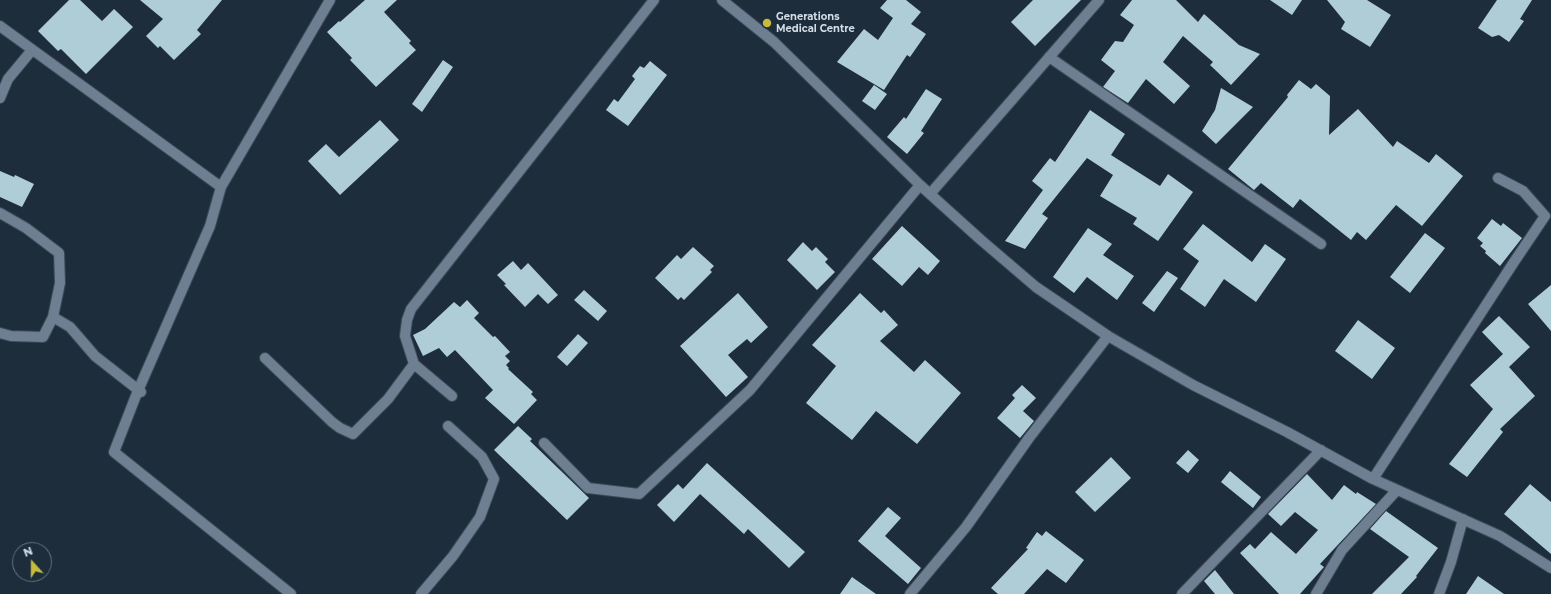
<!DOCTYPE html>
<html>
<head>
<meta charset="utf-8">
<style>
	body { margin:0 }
	#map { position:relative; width:1551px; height:594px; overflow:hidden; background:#1e2d3c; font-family:Montserrat,sans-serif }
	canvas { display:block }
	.north { position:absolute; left:12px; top:542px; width:40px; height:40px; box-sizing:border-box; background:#1e2d3c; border:1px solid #667380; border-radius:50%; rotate:339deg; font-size:11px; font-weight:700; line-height:16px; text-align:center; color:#d3dde7 }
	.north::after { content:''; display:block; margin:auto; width:14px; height:18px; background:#c7bb3c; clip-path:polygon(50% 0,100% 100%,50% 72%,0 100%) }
</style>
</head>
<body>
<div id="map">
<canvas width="1551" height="594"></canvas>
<div class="north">N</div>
</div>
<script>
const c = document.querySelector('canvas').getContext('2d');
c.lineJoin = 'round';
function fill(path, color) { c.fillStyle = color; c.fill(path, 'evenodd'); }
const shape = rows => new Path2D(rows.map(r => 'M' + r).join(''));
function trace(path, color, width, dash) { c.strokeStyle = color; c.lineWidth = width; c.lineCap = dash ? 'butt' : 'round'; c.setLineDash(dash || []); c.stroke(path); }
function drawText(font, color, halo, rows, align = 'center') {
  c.font = font + ' Montserrat,sans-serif'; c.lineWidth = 4; c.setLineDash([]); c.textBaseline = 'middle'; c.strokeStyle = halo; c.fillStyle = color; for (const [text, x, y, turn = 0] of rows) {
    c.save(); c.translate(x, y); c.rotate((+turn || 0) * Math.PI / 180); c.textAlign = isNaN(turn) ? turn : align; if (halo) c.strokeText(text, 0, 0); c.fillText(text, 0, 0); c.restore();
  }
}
const building = shape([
	[69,0,80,0,102,21,114,9,133,27,86,74,61,49,58,51,38,31],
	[140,0,222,0,197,30,201,34,174,60,160,46,158,48,146,36,163,19],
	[365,0,397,0,384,12,411,41,409,43,416,50,376,87,350,60,352,58,327,32,339,21,340,22],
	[887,0,906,0,921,12,911,24,926,34,910,57,907,55,884,90,837,62,864,29,878,40,893,18,880,8],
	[1033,0,1081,0,1035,46,1011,22],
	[1132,0,1176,0,1198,22,1204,14,1239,45,1260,54,1231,85,1210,65,1213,62,1183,36,1163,62,1190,86,1174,104,1146,79,1128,103,1103,87,1115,71,1101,60,1115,41,1123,42,1134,25,1120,15],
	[1270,0,1302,0,1292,15],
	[1327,0,1367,0,1391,15,1370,47,1341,29,1345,22],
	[1497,0,1532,0,1520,19,1524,21,1509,42,1499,35,1492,37,1478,28],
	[443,60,453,67,422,112,412,104],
	[650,61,667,75,628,126,606,110,614,99,618,102,635,79,632,76,640,66,644,68],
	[1299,80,1311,89,1316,84,1330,96,1329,135,1358,109,1393,147,1397,141,1429,163,1436,154,1463,176,1422,226,1396,205,1366,240,1357,232,1351,240,1300,199,1293,208,1261,183,1254,190,1228,169,1288,97,1287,95],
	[874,85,887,94,875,110,862,101],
	[1221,88,1253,107,1216,144,1202,131,1215,110],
	[926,89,942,99,921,131,924,133,907,154,887,137,904,117,906,119],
	[1090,110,1125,134,1111,155,1160,186,1168,174,1193,192,1158,241,1133,224,1137,218,1100,196,1113,175,1087,158,1042,214,1048,218,1025,249,1005,241,1043,190,1032,181,1050,158,1055,162],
	[380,120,399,140,340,195,308,161,326,144,339,157],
	[0,171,14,177,15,175,34,184,22,207,0,197],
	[1492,219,1501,226,1503,223,1522,238,1500,266,1485,253,1486,251,1480,246,1483,243,1477,238],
	[1203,224,1252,262,1265,244,1286,259,1256,302,1224,279,1205,307,1180,289,1199,261,1183,249],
	[902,226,940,261,928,275,919,267,902,286,872,259],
	[1088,228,1112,244,1103,255,1134,276,1117,300,1087,277,1074,293,1053,277],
	[1425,233,1445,248,1410,293,1390,277],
	[803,242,812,251,816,247,828,259,825,262,835,272,817,290,787,260],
	[693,247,714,266,710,270,712,272,684,300,681,297,678,300,655,278,677,255,681,259],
	[513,261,521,270,528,263,558,295,548,304,538,294,525,307,504,285,506,284,497,275],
	[1167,271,1178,278,1154,312,1142,303],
	[1551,285,1551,331,1528,304],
	[584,290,607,311,598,321,574,300],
	[738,293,768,327,751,343,747,339,728,355,748,377,726,397,680,346],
	[860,293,881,313,884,310,898,325,880,341,914,372,925,360,961,393,917,444,876,411,852,440,806,403,836,366,812,345],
	[467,300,479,313,474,318,493,337,495,336,510,352,505,356,510,361,506,365,509,368,508,369,533,392,531,394,537,400,514,424,485,398,493,390,455,350,447,357,439,348,423,356,413,335,425,329,454,302,460,307],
	[1499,316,1530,347,1509,367,1535,396,1500,429,1503,432,1467,477,1449,464,1493,409,1470,385,1503,354,1482,332],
	[1358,320,1395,348,1372,379,1335,351],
	[578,334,588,343,567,366,557,357],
	[1022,385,1036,398,1023,411,1034,421,1020,438,997,418,1015,398,1012,395],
	[518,426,532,439,530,441,589,498,567,520,494,450],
	[1188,450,1199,460,1188,473,1176,463],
	[1111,457,1131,478,1095,512,1075,492],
	[707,463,805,552,789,568,748,529,744,534,700,494,674,522,657,505,678,484,683,489],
	[1230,471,1261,497,1253,508,1221,482],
	[1307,474,1332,500,1344,485,1356,494,1357,492,1376,504,1320,564,1324,567,1300,594,1279,594,1240,553,1250,544,1255,549,1271,532,1296,554,1318,530,1295,512,1281,526,1268,514],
	[1530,484,1551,502,1551,554,1504,514],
	[888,507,901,518,885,536,921,568,908,584,858,541],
	[1386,511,1438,548,1416,576,1417,577,1401,594,1372,594,1409,557,1370,529],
	[1046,531,1084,560,1066,583,1047,569,1024,594,998,594,991,588,1028,549,1026,548,1037,532,1042,536],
	[1215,570,1234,594,1215,594,1204,581],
	[1478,576,1504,594,1466,594],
	[852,577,876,594,840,594]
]);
const minor = shape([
	[722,0,774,42,920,185,981,240,1036,287,1108,336,1193,385,1287,432,1373,479,1500,536,1551,568],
	[0,26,221,187],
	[1049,57,1321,244],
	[0,98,8,79,32,50],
	[930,194,1099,0],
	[0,213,26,228,59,253,60,283,53,317,70,327,95,356,141,392],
	[0,333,11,336,43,337,53,317],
	[265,358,332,422,340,428,353,434,388,399,414,364],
	[452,396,414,364,405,336,407,320,411,309,654,0],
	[544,443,588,488,639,494,750,390,920,185],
	[1373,479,1514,262,1545,216,1523,191,1498,178],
	[291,594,114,452,137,393,210,226,221,187,330,0],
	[421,594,453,556,480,517,494,479,482,457,448,426],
	[910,594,966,527,1029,438,1108,336],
	[1182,594,1321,450],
	[1316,594,1342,550,1397,490],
	[1439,594,1451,562,1463,519]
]);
const markers = [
	[767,23,5,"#c7bb3c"]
];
const poiNames = [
	["Generations",776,17],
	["Medical Centre",776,29]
];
fill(building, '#afcdd7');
trace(minor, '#3c4956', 12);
trace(minor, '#6e7f92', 10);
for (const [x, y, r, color] of markers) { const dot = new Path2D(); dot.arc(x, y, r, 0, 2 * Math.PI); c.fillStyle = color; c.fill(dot); trace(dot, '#1e2d3c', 1.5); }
drawText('bold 10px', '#d3dde7', '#1e2d3c', poiNames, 'left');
</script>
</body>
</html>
